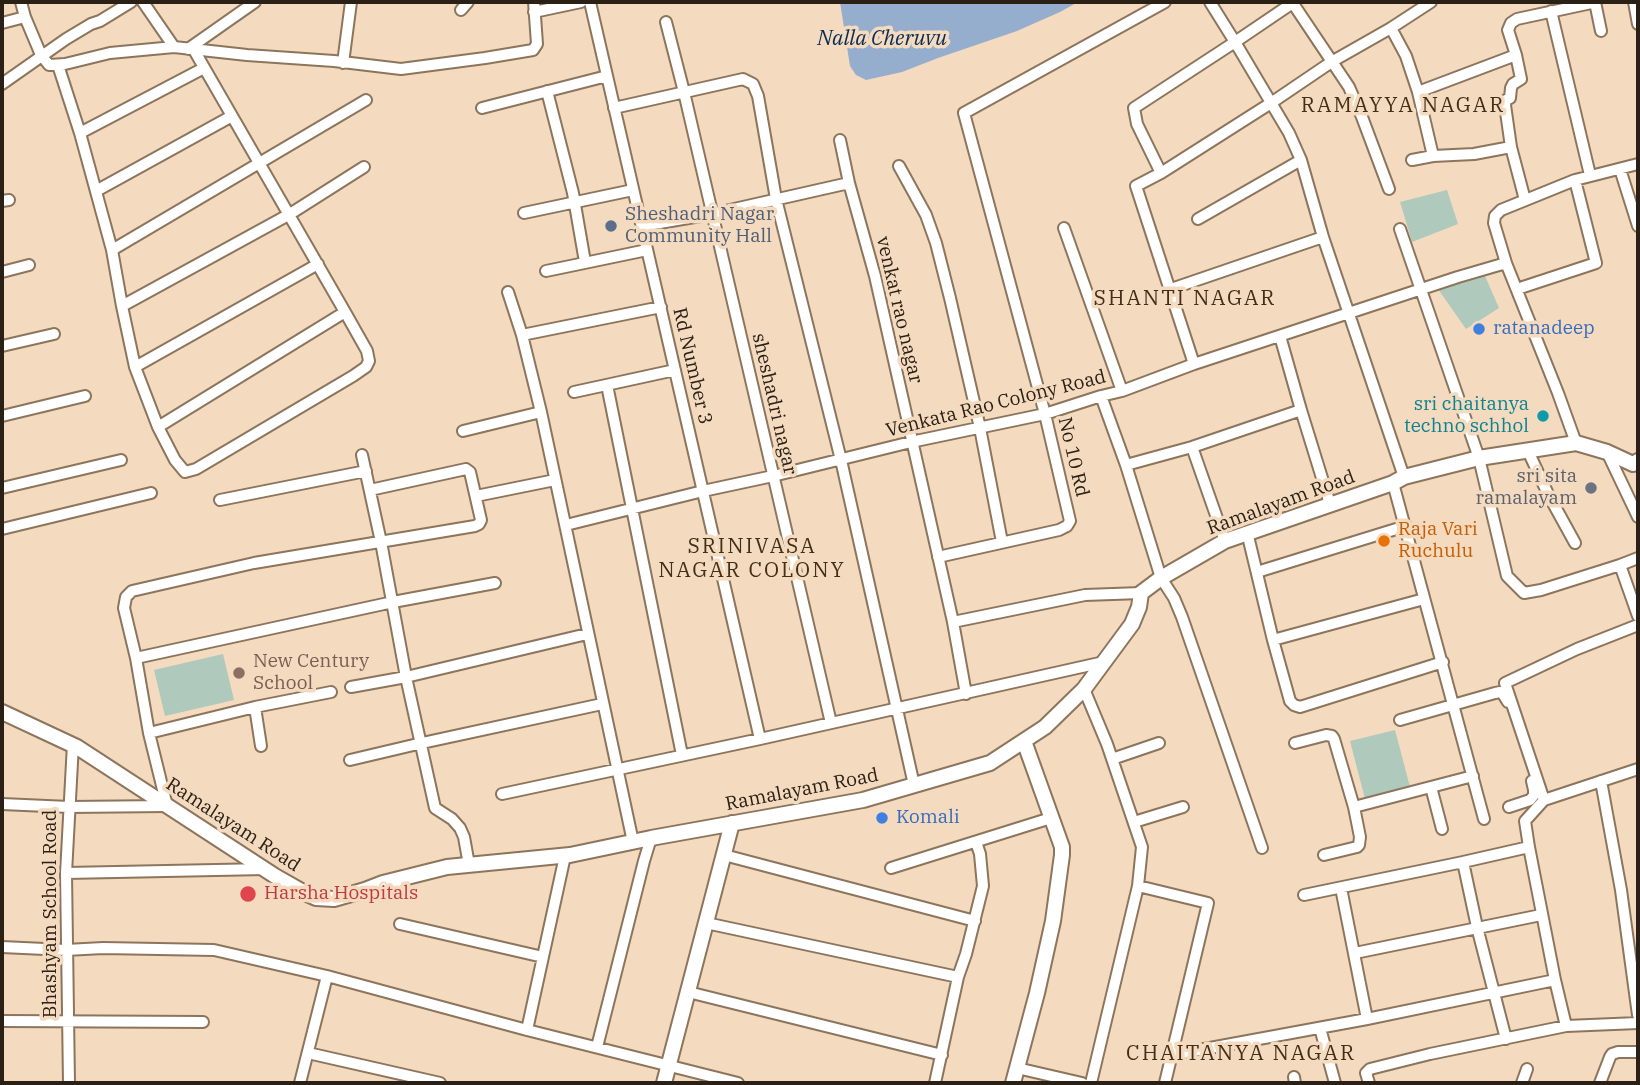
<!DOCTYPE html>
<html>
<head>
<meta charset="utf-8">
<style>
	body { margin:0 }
	#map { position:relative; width:1640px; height:1085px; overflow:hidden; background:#f4dabe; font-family:"IBM Plex Serif",serif }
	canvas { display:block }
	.frame { position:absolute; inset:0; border:4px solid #2a2016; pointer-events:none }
</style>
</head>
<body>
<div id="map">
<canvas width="1640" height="1085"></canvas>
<div class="frame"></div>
</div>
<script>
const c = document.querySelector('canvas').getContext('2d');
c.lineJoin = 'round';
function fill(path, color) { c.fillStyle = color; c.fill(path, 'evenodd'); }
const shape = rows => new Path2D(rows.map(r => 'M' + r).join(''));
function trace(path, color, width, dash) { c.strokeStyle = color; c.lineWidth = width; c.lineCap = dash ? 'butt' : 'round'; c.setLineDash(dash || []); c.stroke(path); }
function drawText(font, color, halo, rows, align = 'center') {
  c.font = font + ' "IBM Plex Serif",serif'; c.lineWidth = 7; c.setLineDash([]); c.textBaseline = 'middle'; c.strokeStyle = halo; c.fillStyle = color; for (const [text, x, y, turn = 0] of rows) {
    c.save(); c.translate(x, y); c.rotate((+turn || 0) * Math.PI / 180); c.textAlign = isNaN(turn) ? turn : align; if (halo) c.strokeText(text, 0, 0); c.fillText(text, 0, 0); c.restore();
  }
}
const green = shape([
	[1447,190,1458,224,1412,242,1400,202],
	[1485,276,1499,308,1466,329,1438,289],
	[223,654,234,700,165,716,154,670],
	[1395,730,1410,787,1365,799,1350,741]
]);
const water = shape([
	[840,2,1078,2,1060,12,1017,31,938,58,902,72,866,80,856,75,850,66]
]);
const minor = shape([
	[21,2,25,17,41,55,49,65,65,64,110,53,174,47,247,55,334,61,401,69,485,58,533,50,537,44,534,2],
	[143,2,174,47],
	[590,2,760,739],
	[1292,2,1349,87,1362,117,1389,189],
	[1294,2,1235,42,1289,133,1301,160,1323,237,1404,477],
	[1595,2,1601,31],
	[1634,2,1638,24],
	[461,10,468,2],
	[1551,11,1590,175],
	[534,12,581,2],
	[666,22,684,92,831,723],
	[2,23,25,17],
	[1391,28,1406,56,1418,92,1433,156],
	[188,49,255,2],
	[194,50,345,312,367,351,369,361,366,367,353,376,196,469,185,472,175,460,158,427,135,367,122,306,112,250,80,133,204,68],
	[343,63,351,2],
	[58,65,80,133],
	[2,84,66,39,91,24,100,21,131,2],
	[547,91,573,193,585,262],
	[1418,92,1516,55,1508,30,1511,23,1517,19,1596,2],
	[482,108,607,76],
	[614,108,743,79,753,84,758,96,776,199,841,460,914,785],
	[840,140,849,183,875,276,953,622,966,694],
	[1511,147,1505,105,1506,100,1510,98,1511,88,1513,84,1521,79,1516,55],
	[1412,160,1433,156,1474,154,1511,147,1525,200],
	[899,166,926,215,936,243,950,298,980,428,1002,542],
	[1620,169,1638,226],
	[1161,173,1137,124,1134,108,1235,42,1210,2],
	[96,191,232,116],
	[2,201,9,200],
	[524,213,633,190],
	[1198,219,1301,160],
	[642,226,712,214,849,183],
	[1064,228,1122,391],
	[1400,229,1479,458,1507,576,1524,593,1541,590,1620,565,1638,616],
	[112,250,366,100],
	[546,271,647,250],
	[2,272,29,265],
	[1517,289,1596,263,1575,180],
	[1168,290,1323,237],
	[508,292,522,335,541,412,633,842],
	[122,306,290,214,364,167],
	[522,335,661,307],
	[2,346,54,334],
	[1194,364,1136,186,1161,173,1271,103,1333,61,1391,28,1431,2],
	[135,367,318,264],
	[607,385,682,755],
	[574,392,675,370],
	[1101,396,1126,465,1161,578,1174,598,1182,617,1262,848],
	[1301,410,1330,504],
	[2,416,85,396],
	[158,427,345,312],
	[463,431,541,412],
	[1576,443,1558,393,1506,263,1494,223,1495,216,1501,210,1575,180,1638,164],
	[1192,447,1225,541],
	[1528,451,1548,494,1575,543],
	[1607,452,1638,517],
	[362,455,381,542,406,677,435,808,452,819,460,828,464,837,469,865],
	[1126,465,1192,447,1301,410,1280,336],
	[1393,483,1484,819],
	[2,488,121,460],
	[476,496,555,480],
	[220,500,366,471],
	[566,525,703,491,773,476,911,442,1045,414,1101,396,1122,391,1194,364,1458,277,1506,263],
	[2,529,151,493],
	[1247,532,1273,640,1290,701,1294,705,1300,707,1443,662],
	[938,557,1059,530,1067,526,1070,521,1045,414,964,113,1165,2],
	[1620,565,1638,558],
	[1257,572,1406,526],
	[953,622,1085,595,1141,593],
	[1273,640,1424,599],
	[136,658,393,602,495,583],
	[351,687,406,677,587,634],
	[1084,689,1107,744,1142,847,1138,886,1091,1083],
	[255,707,261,746],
	[1400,720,1495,693,1500,692,1503,694,1508,702],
	[149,733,255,707,331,692],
	[1295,743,1326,735,1332,736,1334,739,1354,807,1473,776],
	[1112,759,1159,743],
	[350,760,422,743,602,704],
	[1601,781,1621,890,1638,1015],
	[1431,787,1442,829],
	[502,794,760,739,1104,662],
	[1544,800,1638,769],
	[2,804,69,807,167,806,149,733,136,658,124,608,126,597,132,591,254,563,475,526,479,524,481,520,470,472,466,469,370,490],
	[1509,807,1530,800,1534,795,1534,790,1532,781],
	[1134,822,1183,807],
	[1529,847,1525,821,1544,800,1505,683,1577,649,1638,625],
	[724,855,975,921],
	[1324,855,1357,847,1359,845,1360,837,1354,807],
	[1463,862,1529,847,1555,980,1566,1026],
	[891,868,1051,818],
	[66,873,266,869],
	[1138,886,1208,903,1165,1083],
	[1341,888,1367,1019],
	[1304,895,1463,862,1477,927,1506,1039],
	[706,923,958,977],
	[400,924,543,957],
	[2,947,66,950,103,948,214,950,327,976,527,1030,738,1083],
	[1355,953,1541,915],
	[688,992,942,1055],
	[2,1021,203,1022],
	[1320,1028,1335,1083],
	[527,1030,565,856],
	[597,1047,644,861,651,838],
	[308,1053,440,1083],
	[1172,1055,1367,1019,1555,980],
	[1017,1068,1082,1083],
	[1294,1077,1295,1083],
	[69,1083,66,873,73,744],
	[300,1083,327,976],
	[935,1083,958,977,966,954,983,886,980,854,976,842],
	[1369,1083,1366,1073,1370,1069,1430,1054,1566,1026,1638,1023],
	[1522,1083,1527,1069],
	[1600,1083,1610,1057,1612,1054,1618,1052,1638,1052]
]);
const tertiary = shape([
	[2,712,77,747,275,876,305,893,316,898,334,899,365,890,383,883,447,867,570,855,651,838,863,800,990,763,1045,727,1084,689,1132,624,1139,607,1141,593,1161,578,1225,541,1393,483,1404,477,1479,458,1576,443,1607,452,1633,464,1638,461],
	[664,1083,732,823],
	[1013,1083,1037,993,1053,921,1062,855,1062,847,1024,741]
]);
const markers = [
	[611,226,7,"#5c6f8a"],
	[1479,329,7,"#3f7fe0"],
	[1543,416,7,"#0f9aa8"],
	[1591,488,7,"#6b7280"],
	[1384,541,7,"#e8710a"],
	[239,673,7,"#8d6e63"],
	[882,818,7,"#3f7fe0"],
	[248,894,9,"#e0444e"]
];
const serviceNames = [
	["Sheshadri Nagar",625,215],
	["Community Hall",625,237]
];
const streetNames = [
	["venkat rao nagar",899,310,77],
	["Rd Number 3",692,366,77],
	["sheshadri nagar",774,404,77],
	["Venkata Rao Colony Road",996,404,-14],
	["No 10 Rd",1073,457,77],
	["Ramalayam Road",1281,503,-20],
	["Ramalayam Road",802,790,-11],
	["Ramalayam Road",233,825,33],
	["Bhashyam School Road",51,914,-90]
];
const shopNames = [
	["ratanadeep",1493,329],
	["Komali",896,818]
];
const cultureNames = [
	["sri chaitanya",1529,405],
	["techno schhol",1529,427]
];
const worshipNames = [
	["sri sita",1577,477],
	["ramalayam",1577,499]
];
const foodNames = [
	["Raja Vari",1398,530],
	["Ruchulu",1398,552]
];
const educationNames = [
	["New Century",253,662],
	["School",253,684]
];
const healthNames = [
	["Harsha Hospitals",264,894]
];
const waterNames = [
	["Nalla Cheruvu",882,39]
];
const neighbourhoodNames = [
	["RAMAYYA NAGAR",1403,106],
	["SHANTI NAGAR",1185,299],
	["SRINIVASA",752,547],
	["NAGAR COLONY",752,571],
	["CHAITANYA NAGAR",1241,1054]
];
fill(green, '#afcabc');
fill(water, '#96aecd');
trace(minor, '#8c755c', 14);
trace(tertiary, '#8c755c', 18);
trace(minor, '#fff', 10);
trace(tertiary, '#fff', 14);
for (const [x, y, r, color] of markers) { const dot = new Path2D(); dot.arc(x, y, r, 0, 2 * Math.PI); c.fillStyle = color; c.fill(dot); trace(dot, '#f4dabe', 2.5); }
drawText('19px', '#4e5e75', '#f4dabe', serviceNames, 'left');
drawText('19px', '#2a2016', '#f4dabe', streetNames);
drawText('19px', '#366cbe', '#f4dabe', shopNames, 'left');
drawText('19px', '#0d838f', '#f4dabe', cultureNames, 'right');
drawText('19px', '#5b616d', '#f4dabe', worshipNames, 'right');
drawText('19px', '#c56008', '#f4dabe', foodNames, 'left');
drawText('19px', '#785e54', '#f4dabe', educationNames, 'left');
drawText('19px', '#be3a42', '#f4dabe', healthNames, 'left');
drawText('italic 21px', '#0a2b53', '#f4dabe', waterNames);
c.letterSpacing = '2px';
drawText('21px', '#432e17', '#f4dabe', neighbourhoodNames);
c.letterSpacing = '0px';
</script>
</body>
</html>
